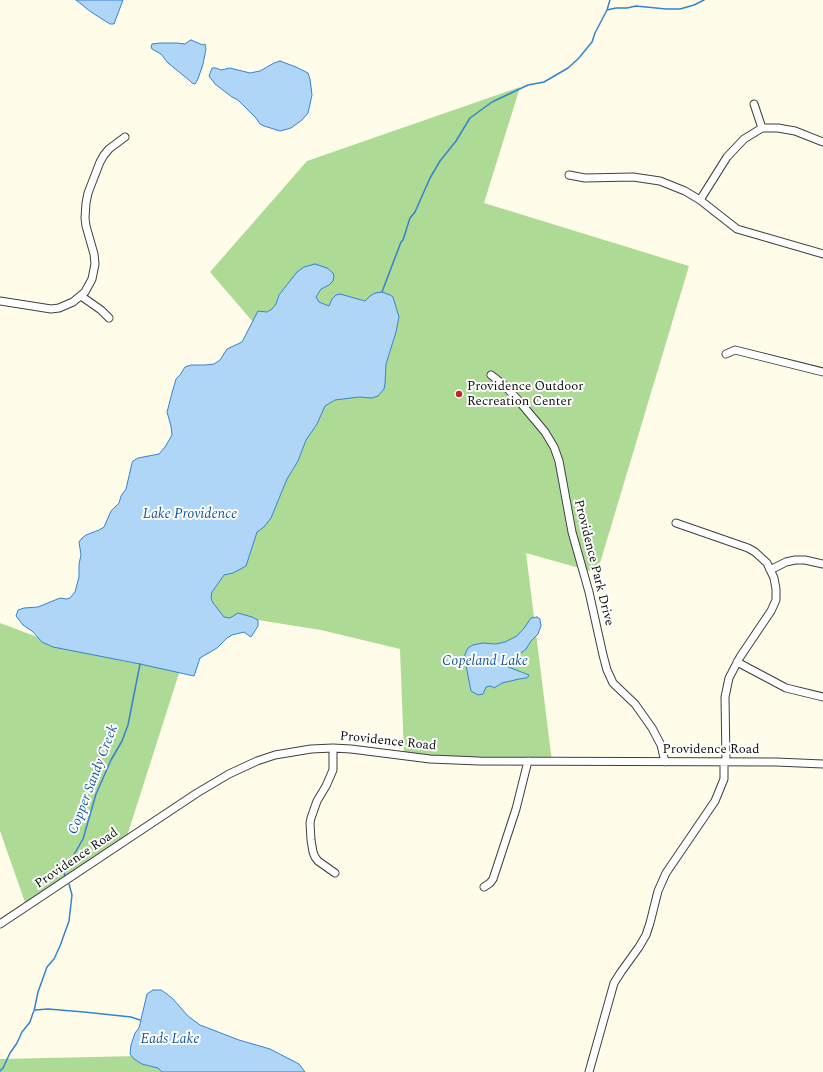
<!DOCTYPE html>
<html>
<head>
<meta charset="utf-8">
<style>
	body { margin:0 }
	canvas { display:block; background:#fffdea }
</style>
</head>
<body>
<canvas width="823" height="1072"></canvas>
<script>
const c = document.querySelector('canvas').getContext('2d');
c.lineJoin = 'round';
function fill(path, color) { c.fillStyle = color; c.fill(path, 'evenodd'); }
const shape = rows => new Path2D(rows.map(r => 'M' + r).join(''));
function trace(path, color, width, dash) { c.strokeStyle = color; c.lineWidth = width; c.lineCap = dash ? 'butt' : 'round'; c.setLineDash(dash || []); c.stroke(path); }
function drawText(font, color, halo, rows, align = 'center') {
  c.font = font + ' Spectral,serif'; c.lineWidth = 4; c.setLineDash([]); c.textBaseline = 'middle'; c.strokeStyle = halo; c.fillStyle = color; for (const [text, x, y, turn = 0] of rows) {
    c.save(); c.translate(x, y); c.rotate((+turn || 0) * Math.PI / 180); c.textAlign = isNaN(turn) ? turn : align; if (halo) c.strokeText(text, 0, 0); c.fillText(text, 0, 0); c.restore();
  }
}
const forest = shape([
	[520,87,484,203,689,266,597,573,526,553,552,762,404,755,400,649,321,630,258,620,252,617,230,618,224,617,213,603,211,598,212,592,224,575,233,573,246,566,257,531,264,527,271,518,287,479,298,461,306,440,317,424,325,406,335,400,359,397,373,398,385,383,386,364,396,332,399,317,370,296,366,301,359,299,329,306,319,302,316,297,321,289,329,285,315,264,304,267,279,295,276,304,272,309,267,312,258,311,253,322,210,272,307,161],
	[0,623,53,643,126,662,181,667,127,836,27,908,0,831],
	[138,1056,178,1072,0,1072,0,1059]
]);
const water = shape([
	[76,0,123,0,114,24,110,24,91,12,76,0],
	[191,40,203,45,205,44,206,49,203,64,198,79,195,84,192,83,189,80,168,63,161,54,152,49,151,47,152,44,160,43,177,43,185,44,189,41,191,40],
	[280,61,296,67,308,73,310,79,312,95,308,113,302,120,291,128,280,131,264,126,260,124,256,118,238,100,232,97,215,84,209,76,212,68,216,68,221,70,230,68,250,73,260,71,274,63,280,61],
	[315,264,327,268,333,273,334,276,333,281,329,285,321,289,316,297,319,302,329,306,332,299,336,295,340,294,365,301,370,296,375,293,382,292,390,295,393,297,399,317,396,332,386,364,385,383,384,389,378,396,372,398,359,397,335,400,325,406,317,424,306,440,298,461,287,479,271,518,264,527,257,532,246,566,233,573,224,575,212,592,211,598,213,603,224,617,230,618,238,613,252,617,258,620,258,626,251,637,244,632,232,635,227,638,217,648,200,658,194,676,140,664,53,647,42,642,32,631,23,625,16,616,18,610,24,608,38,607,60,598,66,599,70,598,75,592,79,577,79,564,81,555,79,542,82,538,86,535,99,530,104,527,111,511,119,503,121,496,126,489,132,463,133,461,138,458,159,454,165,447,172,435,171,426,167,412,172,393,176,379,180,375,185,367,191,365,205,365,214,364,220,360,227,349,242,342,258,311,267,312,272,309,276,304,279,295,297,272,304,267,315,264],
	[537,617,540,619,541,626,538,634,531,641,526,649,511,661,507,661,504,664,506,666,511,668,529,675,528,677,526,678,519,679,502,683,494,688,491,686,486,687,483,694,478,695,471,691,465,660,465,654,468,648,473,645,483,643,496,644,505,642,517,636,525,627,531,618,537,617],
	[153,990,161,990,167,994,173,999,188,1016,200,1025,239,1040,270,1049,299,1064,305,1072,162,1072,158,1068,142,1064,134,1059,130,1054,131,1045,135,1033,139,1028,147,994,153,990]
]);
const stream = shape([
	[607,10,616,8,627,8,636,6,666,9,680,9,694,5,704,0],
	[382,292,401,242,403,240,410,218,415,212,430,178,440,161,456,141,470,118,492,102,528,85,544,82,568,68,578,59,592,42,595,33,607,10,610,0],
	[65,876,64,872,83,839,96,794,111,760,122,741,128,725,140,664],
	[35,1010,48,1009,84,1012,131,1017,140,1020],
	[0,1071,3,1068,10,1053,17,1043,22,1032,30,1022,33,1013,34,1011,38,992,47,967,54,959,60,946,69,921,72,895,69,884]
]);
const minor = shape([
	[754,104,762,128],
	[569,175,585,178,633,177,660,181,685,191,700,200,737,229,823,254],
	[700,200,727,157,744,139,762,128,778,128,795,131,823,142],
	[81,296,101,310,109,318],
	[0,301,51,309,59,308,73,302,85,292,92,279,95,264,94,254,86,226,85,218,86,203,88,193,100,162,104,155,109,149,125,137],
	[726,354,735,350,823,372],
	[491,375,504,385,519,401,545,432,554,447,559,461,572,532,589,592,603,655,607,670,613,683,635,704,652,728,661,745,665,762],
	[676,523,748,548,755,552,767,563,774,578,776,589,776,600,771,611,740,657,729,678,725,697,726,762],
	[770,570,786,562,795,560,805,560,823,564],
	[737,662,786,688,823,697],
	[333,748,333,770,326,786,317,801,311,818,310,823,311,840,313,852,315,857,318,861,335,873],
	[484,887,490,883,493,879,516,809,528,761],
	[0,924,197,793,229,774,257,761,275,755,311,749,333,748,351,749,430,759,479,761,776,762,823,764],
	[589,1072,614,983,621,972,639,947,646,935,650,923,658,891,666,873,715,801,724,779,724,762]
]);
const markers = [
	[459,394,4,"#bd2a23"]
];
const poiNames = [
	["Providence Outdoor",467,387],
	["Recreation Center",467,402]
];
const streetNames = [
	["Providence Park Drive",593,563,76],
	["Providence Road",388,742,6],
	["Providence Road",711,750],
	["Providence Road",77,859,-34]
];
const waterNames = [
	["Lake Providence",190,515],
	["Copeland Lake",485,662],
	["Copper Sandy Creek",94,780,-69],
	["Eads Lake",170,1040]
];
fill(forest, '#adda94');
fill(water, '#afd5f7');
trace(water, '#3583ce', 1);
trace(stream, '#3583ce', 1.5);
trace(minor, '#3f3f3f', 9);
trace(minor, '#fff', 7);
for (const [x, y, r, color] of markers) { const dot = new Path2D(); dot.arc(x, y, r, 0, 2 * Math.PI); c.fillStyle = color; c.fill(dot); trace(dot, '#fff', 1.5); }
drawText('13px', '#0c0c0c', '#fff', poiNames, 'left');
drawText('13px', '#0c0c0c', '#fff', streetNames);
drawText('italic 14px', '#14559e', '#fff', waterNames);
</script>
</body>
</html>
